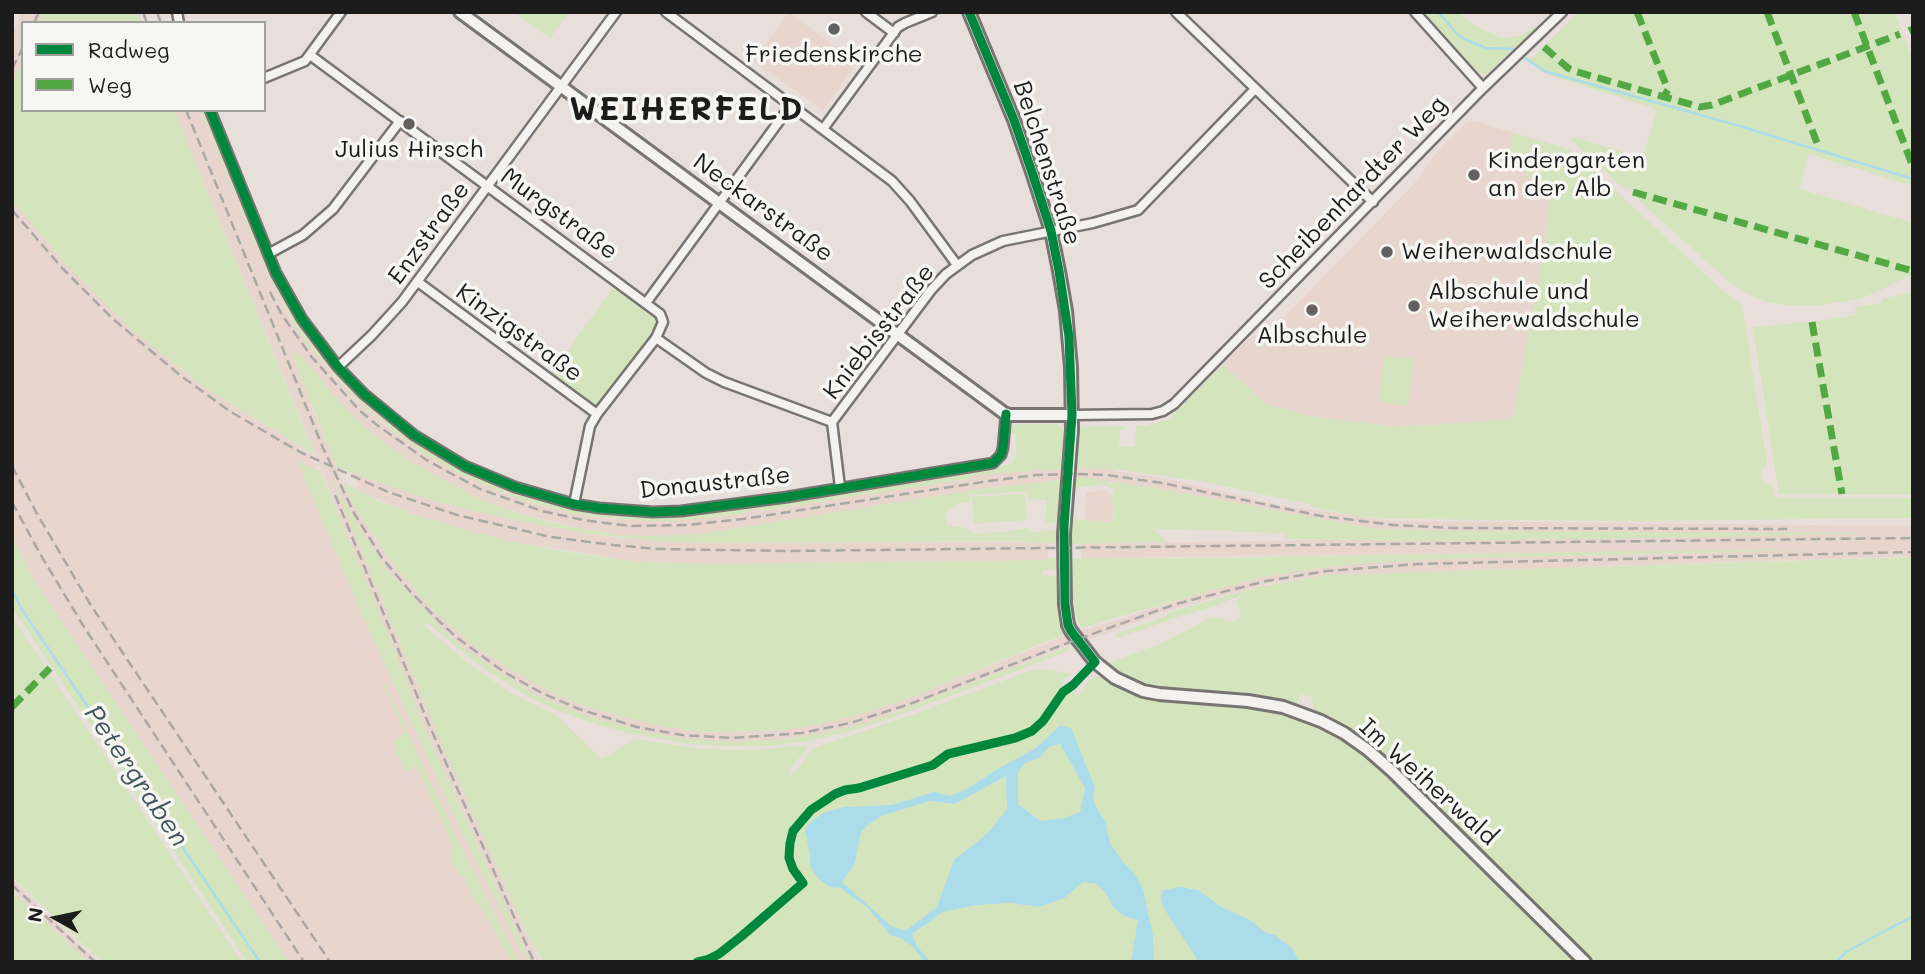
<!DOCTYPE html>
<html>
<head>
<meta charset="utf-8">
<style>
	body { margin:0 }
	#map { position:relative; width:1925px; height:974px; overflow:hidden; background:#e8dfdb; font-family:Mali,sans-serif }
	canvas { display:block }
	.frame { position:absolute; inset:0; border:14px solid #1c1c1c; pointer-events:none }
	.legend { position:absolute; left:21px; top:21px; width:245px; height:91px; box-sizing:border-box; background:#f6f6f2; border:2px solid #9f9f9c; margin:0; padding:9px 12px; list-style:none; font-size:21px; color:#1c1c1c }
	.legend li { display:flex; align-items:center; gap:14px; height:35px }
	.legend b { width:35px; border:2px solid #9f9f9c }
	.north { position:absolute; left:21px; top:883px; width:70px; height:70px; -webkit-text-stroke:5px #f6f6f2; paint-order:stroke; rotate:279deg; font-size:19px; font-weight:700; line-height:28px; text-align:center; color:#1c1c1c }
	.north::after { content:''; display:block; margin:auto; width:24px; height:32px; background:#1c1c1c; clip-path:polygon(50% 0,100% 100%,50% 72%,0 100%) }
</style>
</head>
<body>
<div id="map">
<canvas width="1925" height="974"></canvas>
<div class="frame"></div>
<ul class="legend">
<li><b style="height:9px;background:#00873e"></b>Radweg</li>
<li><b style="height:9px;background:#52a943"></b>Weg</li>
</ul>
<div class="north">N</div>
</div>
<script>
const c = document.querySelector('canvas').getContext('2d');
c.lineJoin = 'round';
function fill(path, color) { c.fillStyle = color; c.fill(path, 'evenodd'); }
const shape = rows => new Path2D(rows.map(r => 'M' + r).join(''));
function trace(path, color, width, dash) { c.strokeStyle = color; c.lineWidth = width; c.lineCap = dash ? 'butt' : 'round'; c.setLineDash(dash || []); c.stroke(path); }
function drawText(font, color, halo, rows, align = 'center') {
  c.font = font + ' Mali,sans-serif'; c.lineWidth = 7; c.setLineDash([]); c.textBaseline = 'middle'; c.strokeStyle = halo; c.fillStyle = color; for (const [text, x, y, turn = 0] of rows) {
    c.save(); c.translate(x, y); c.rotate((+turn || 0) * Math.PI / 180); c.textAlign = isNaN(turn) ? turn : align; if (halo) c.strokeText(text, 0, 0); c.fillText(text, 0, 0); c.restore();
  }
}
const built = shape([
	[22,12,43,12,39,23,23,23,23,61,12,84,12,36],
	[789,12,857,63,823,110,753,61],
	[174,110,200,110,234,192,238,194,241,201,239,206,266,270,284,307,293,323,336,378,369,411,372,412,385,424,422,452,456,472,535,504,558,510,566,510,568,513,616,520,620,518,626,520,674,521,677,518,685,520,744,514,747,511,758,509,762,511,861,495,864,493,871,494,968,479,972,476,1037,468,1041,470,1063,470,1062,480,986,488,709,533,656,536,620,535,583,529,516,512,480,499,411,462,371,433,344,407,298,354,312,409,349,495,372,534,397,569,429,606,466,639,501,664,553,693,603,712,683,729,700,732,744,732,784,730,847,718,907,699,1067,635,1073,644,869,722,825,733,786,739,730,742,679,738,646,732,590,717,534,694,463,648,440,627,386,569,372,548,336,487,422,697,539,962,530,962,420,718,302,421],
	[1475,121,1514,133,1509,152,1551,185,1545,240,1513,419,1398,427,1315,417,1266,404,1223,365,1250,337,1266,336,1413,185,1442,146,1466,122],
	[12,200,67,265,135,333,207,389,313,454,311,460,317,464,314,470,298,462,363,617,464,837,527,962,288,962,38,587,12,537],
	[1094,467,1113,469,1116,471,1173,480,1284,506,1393,521,1913,526,1913,556,1327,575,1266,584,1198,602,1158,614,1088,640,1082,631,1196,595,1263,577,1326,567,1369,563,1443,559,1681,554,1795,550,1084,558,1081,558,1081,544,1313,540,1420,541,1670,538,1840,533,1432,531,1369,528,1152,487,1072,477,1074,468,1091,469],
	[356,473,435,501,477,512,582,533,619,538,716,543,1048,542,1048,560,715,564,643,562,615,558,512,542,455,527,413,514,356,490,359,483,353,479],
	[1102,490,1109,492,1114,502,1112,522,1085,521,1086,493],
	[12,878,66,932,99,962,88,962,35,912,12,889]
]);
const green = shape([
	[43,12,139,12,142,23,39,23],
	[514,12,569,12,550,38],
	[1420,12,1457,12,1475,26,1502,38,1519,36,1543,23,1488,73,1478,74,1473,71],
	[1579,12,1894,12,1901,30,1899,32,1901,36,1904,37,1913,60,1913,186,1809,154,1799,189,1913,223,1912,274,1875,293,1858,299,1814,306,1786,305,1767,302,1746,293,1729,282,1633,195,1634,190,1622,187,1571,140,1572,137,1643,158,1657,109,1546,74,1525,59,1527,57,1531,59],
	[23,61,23,110,174,110,315,455,207,389,135,333,67,265,12,200,12,84],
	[200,110,204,110,269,268,301,324,326,359,340,376,405,434,453,463,493,483,557,503,600,511,674,515,712,512,987,469,1011,464,1016,455,1016,434,1008,433,1008,429,1017,424,1056,424,1061,427,1065,434,1063,470,1041,470,1037,468,1030,471,972,476,968,479,871,494,864,493,861,495,762,511,758,509,747,511,744,514,684,520,677,518,674,521,648,521,598,517,568,513,566,510,558,510,513,497,506,491,502,492,456,472,422,452,395,432,373,412,369,411,351,394,311,348,293,323,266,270,239,206,241,201,238,194,234,192],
	[1514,133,1568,149,1586,163,1721,289,1742,305,1767,464,1762,470,1760,477,1764,483,1773,486,1775,498,1913,498,1913,518,1639,521,1393,519,1356,516,1311,507,1309,504,1200,481,1113,469,1077,468,1075,457,1079,431,1082,427,1125,427,1125,429,1120,430,1119,446,1135,447,1136,425,1144,426,1169,419,1223,365,1266,404,1315,417,1398,427,1513,419,1545,240,1551,185,1534,184,1509,152],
	[615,285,647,308,656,318,657,325,652,336,597,409,550,375],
	[1913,292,1913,495,1842,494,1779,494,1753,327,1812,322,1856,315,1855,307,1881,303,1882,299],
	[299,353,344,407,371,433,411,462,480,499,516,512,551,522,583,529,620,535,656,536,709,533,986,488,1062,480,1060,522,1045,524,1047,500,1028,499,1026,491,972,495,969,503,960,503,945,513,947,525,965,528,973,533,1006,532,1028,528,1032,532,1058,531,1058,544,1014,541,716,543,656,541,582,533,477,512,435,501,355,474,336,466,293,358],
	[1384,356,1414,359,1408,406,1379,402],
	[297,461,321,472,400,664,420,718,530,962,527,962,464,837,363,617],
	[1072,477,1106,480,1111,487,1112,482,1152,487,1369,528,1432,531,1881,533,1670,538,1420,541,1285,539,1284,533,1155,529,1166,542,1070,544,1071,521,1074,519,1112,522,1114,513,1111,495,1115,491,1112,488,1104,484,1077,488,1072,484],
	[332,479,356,522,386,569,440,627,463,648,534,694,590,717,646,732,679,738,730,742,786,739,825,733,869,722,1070,646,1069,650,1045,660,891,718,851,731,809,741,765,746,715,746,684,743,628,733,586,721,561,712,525,695,476,663,427,622,424,626,472,666,511,693,556,715,602,759,634,739,700,749,757,750,806,745,806,750,788,771,791,777,813,748,911,715,1033,670,1047,669,1072,674,1064,679,1062,684,1078,695,1084,693,1085,685,1090,679,1100,675,1121,687,1143,696,1189,702,1262,707,1299,717,1327,729,1346,740,1368,756,1573,962,1299,962,1292,948,1275,935,1265,932,1250,920,1221,907,1198,890,1186,887,1164,890,1161,895,1165,910,1199,962,1154,962,1153,936,1134,873,1123,862,1110,843,1106,823,1095,805,1093,797,1095,788,1071,729,1059,726,1036,748,985,777,965,790,950,797,934,792,892,805,865,806,806,829,810,857,810,865,821,881,830,887,840,888,850,894,857,901,868,908,890,935,901,938,913,946,925,962,544,962,530,940,441,742],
	[343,482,376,500,413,514,455,527,512,542,574,553,643,562,715,564,1047,560,1048,558,1058,558,1058,569,1043,570,1042,575,1058,576,1059,614,1065,634,907,699,847,718,814,725,784,730,723,732,700,732,655,725,586,707,553,693,501,664,466,639,429,606,397,569,356,509],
	[1025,494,1027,520,974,524,972,497],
	[12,537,38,587,288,962,247,962,30,634,12,606],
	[1771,549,1810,550,1443,559,1369,563,1326,567,1263,577,1177,600,1081,628,1073,607,1071,591,1070,558,1184,558],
	[1913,557,1913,962,1595,962,1391,763,1370,744,1349,730,1314,712,1312,697,1300,694,1297,704,1267,696,1173,691,1145,686,1129,680,1111,669,1107,663,1158,645,1212,617,1235,622,1242,617,1236,601,1242,595,1235,598,1234,597,1222,604,1175,618,1117,638,1116,634,1166,616,1169,612,1259,587,1327,575],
	[12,617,153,828,242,962,102,962,12,877],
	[363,648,392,698,447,818,519,962,511,962,479,903,475,904,464,875,460,875,456,870,452,862,450,840,417,766,405,771,400,757,397,755,393,740,405,733,379,676],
	[1060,744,1085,788,1080,812,1064,818,1040,821,1018,804,1018,771,1024,764,1040,757,1049,747],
	[1006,776,1007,809,989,833,954,860,937,907,905,931,891,926,842,882,855,863,861,832,868,825,881,816,930,801,955,804],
	[1083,882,1098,884,1106,893,1113,907,1124,916,1138,920,1131,962,930,962,916,945,912,934,943,912,976,905,1009,903,1040,907,1064,898],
	[12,891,88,962,12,962]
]);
const water = shape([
	[1059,726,1071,728,1095,788,1093,797,1095,805,1106,823,1110,843,1123,862,1134,873,1143,889,1153,936,1154,962,1131,962,1138,920,1124,916,1113,907,1106,893,1097,884,1083,882,1064,898,1040,907,1009,903,976,905,943,912,912,934,916,945,930,962,925,962,912,946,901,938,890,935,868,908,840,888,830,887,821,881,814,873,810,865,810,856,805,829,813,820,823,813,845,807,892,805,934,792,950,796,965,790,1001,767,1036,748],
	[1060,744,1085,788,1080,812,1064,818,1040,821,1018,804,1018,771,1024,764,1040,757,1049,747],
	[1006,776,1007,809,988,833,954,860,937,907,905,931,891,926,842,882,855,863,861,832,868,825,881,816,930,801,955,804],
	[1180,887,1198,890,1221,907,1250,920,1265,932,1275,935,1292,948,1299,962,1199,962,1163,907,1161,895,1164,890]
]);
const stream = shape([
	[1438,12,1458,35,1466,40,1486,48,1514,49],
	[1525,58,1544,71,1736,125,1913,179],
	[12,590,21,608,260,962],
	[1836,962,1846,952,1913,916]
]);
const minor = shape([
	[177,12,179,23],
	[666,12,892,181,910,201,957,265],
	[866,12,894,33],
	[1176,12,1373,202],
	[1415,12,1483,88],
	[310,55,660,314,663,322,656,338,597,414,590,426,574,504],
	[264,78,305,61,341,12],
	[210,110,276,273,302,319,338,367,364,394,414,435,465,466,515,487,574,504,599,508,653,512,681,511,787,497,993,463,1001,455,1003,448,1006,414],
	[823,129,898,27,905,23,932,12],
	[268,254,303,235,333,209,400,121],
	[418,282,597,414],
	[646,303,791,105],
	[656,338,706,373,724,382,832,422],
	[338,367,372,335,402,302,616,12],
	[1072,415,1152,414,1163,411,1174,404,1483,88,1562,12],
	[840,487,832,422,931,290,946,274,972,255,1003,241,1093,223,1138,210,1255,89]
]);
const tertiary = shape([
	[460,12,1004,413,1010,415,1072,415],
	[969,12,1014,120,1032,172,1051,231,1059,271,1066,311,1071,368,1072,430,1064,534,1065,604,1068,625,1071,631,1095,662,1115,678,1143,691,1159,694,1248,701,1283,707,1321,721,1344,733,1368,750,1392,771,1585,962]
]);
const rail = shape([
	[143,12,147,23],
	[157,12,161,23],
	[34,23,39,12],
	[12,69,23,47],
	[186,110,323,448,354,513,382,558,409,590,439,621,456,637,504,672,542,693,579,709,637,727,682,735,732,738,802,733,850,723,907,705,1070,642,1176,604,1266,581,1327,571,1418,564,1913,552],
	[12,210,63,269,113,319,181,376,231,412,300,452,388,492,457,515,551,537,613,545,659,549,788,551,1913,538],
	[270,292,282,315,311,356,359,410,377,425,428,461,480,489,542,511,583,520,630,526,687,525,743,519,989,481,1036,475,1076,474,1107,475,1162,483,1321,516,1393,525,1452,528,1787,529],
	[12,466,36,512,90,604,330,962],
	[335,495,427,720,534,962],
	[12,502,39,552,84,627,304,962],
	[12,885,95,962]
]);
const quiet = shape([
	[1637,12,1668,90,1664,96],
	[1767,12,1817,143],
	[1854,12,1913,167],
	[1909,31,1913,29],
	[1544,47,1568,68,1574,71,1700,107,1712,105,1900,34],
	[1633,192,1913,271],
	[1812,322,1842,494],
	[12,707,50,668]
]);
const cycleway = shape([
	[210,110,276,273,302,319,338,367,364,394,414,435,465,466,515,487,574,504,599,508,653,512,681,511,787,497,993,463,1001,455,1003,448,1006,414],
	[697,962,709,959,719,954,743,935,803,883,793,869,789,858,790,843,793,831,811,810,835,794,845,790,859,788,933,765,948,754,1015,738,1032,731,1043,721,1063,692,1073,685,1095,662,1071,631,1068,625,1065,604,1064,527,1072,415,1069,337,1059,271,1051,231,1032,172,1014,120,969,12]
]);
const markers = [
	[834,29,7,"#63605f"],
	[409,124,7,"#63605f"],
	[1474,175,7,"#63605f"],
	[1387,252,7,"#63605f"],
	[1414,306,7,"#63605f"],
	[1312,310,7,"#63605f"]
];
const poiNames = [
	["Friedenskirche",834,55],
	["Julius Hirsch",409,150],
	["Kindergarten",1488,161,"left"],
	["an der Alb",1488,189,"left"],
	["Weiherwaldschule",1401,252,"left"],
	["Albschule und",1428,292,"left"],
	["Weiherwaldschule",1428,320,"left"],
	["Albschule",1312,336]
];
const streetNames = [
	["Belchenstraße",1047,163,72],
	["Scheibenhardter Weg",1353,193,-46],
	["Neckarstraße",763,208,36],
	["Murgstraße",559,214,36],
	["Enzstraße",429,233,-54],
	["Kniebisstraße",879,332,-52],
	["Kinzigstraße",519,333,36],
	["Donaustraße",715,483,-6],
	["Im Weiherwald",1428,782,42]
];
const waterNames = [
	["Petergraben",136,776,56]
];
const districtNames = [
	["WEIHERFELD",687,110]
];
fill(built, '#e8d5cd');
fill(green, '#d4e4bc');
fill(water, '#aadce9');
trace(stream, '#aadce9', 2.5);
trace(minor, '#787472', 13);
trace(tertiary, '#787472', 16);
trace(minor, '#f3f2ef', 8);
trace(tertiary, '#f3f2ef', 10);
trace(rail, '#a9a8a6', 2.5, [10, 5]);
trace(quiet, '#52a943', 7, [14, 7]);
trace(cycleway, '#00873e', 9);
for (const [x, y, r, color] of markers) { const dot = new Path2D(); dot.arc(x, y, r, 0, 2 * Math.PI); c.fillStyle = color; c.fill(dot); trace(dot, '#f6f6f2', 2.5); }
drawText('24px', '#1c1c1c', '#f6f6f2', poiNames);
drawText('24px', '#1c1c1c', '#f6f6f2', streetNames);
drawText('italic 26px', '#3e555b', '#f6f6f2', waterNames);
c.letterSpacing = '2px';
drawText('bold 32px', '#1c1c1c', '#f6f6f2', districtNames);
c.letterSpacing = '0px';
</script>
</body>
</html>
